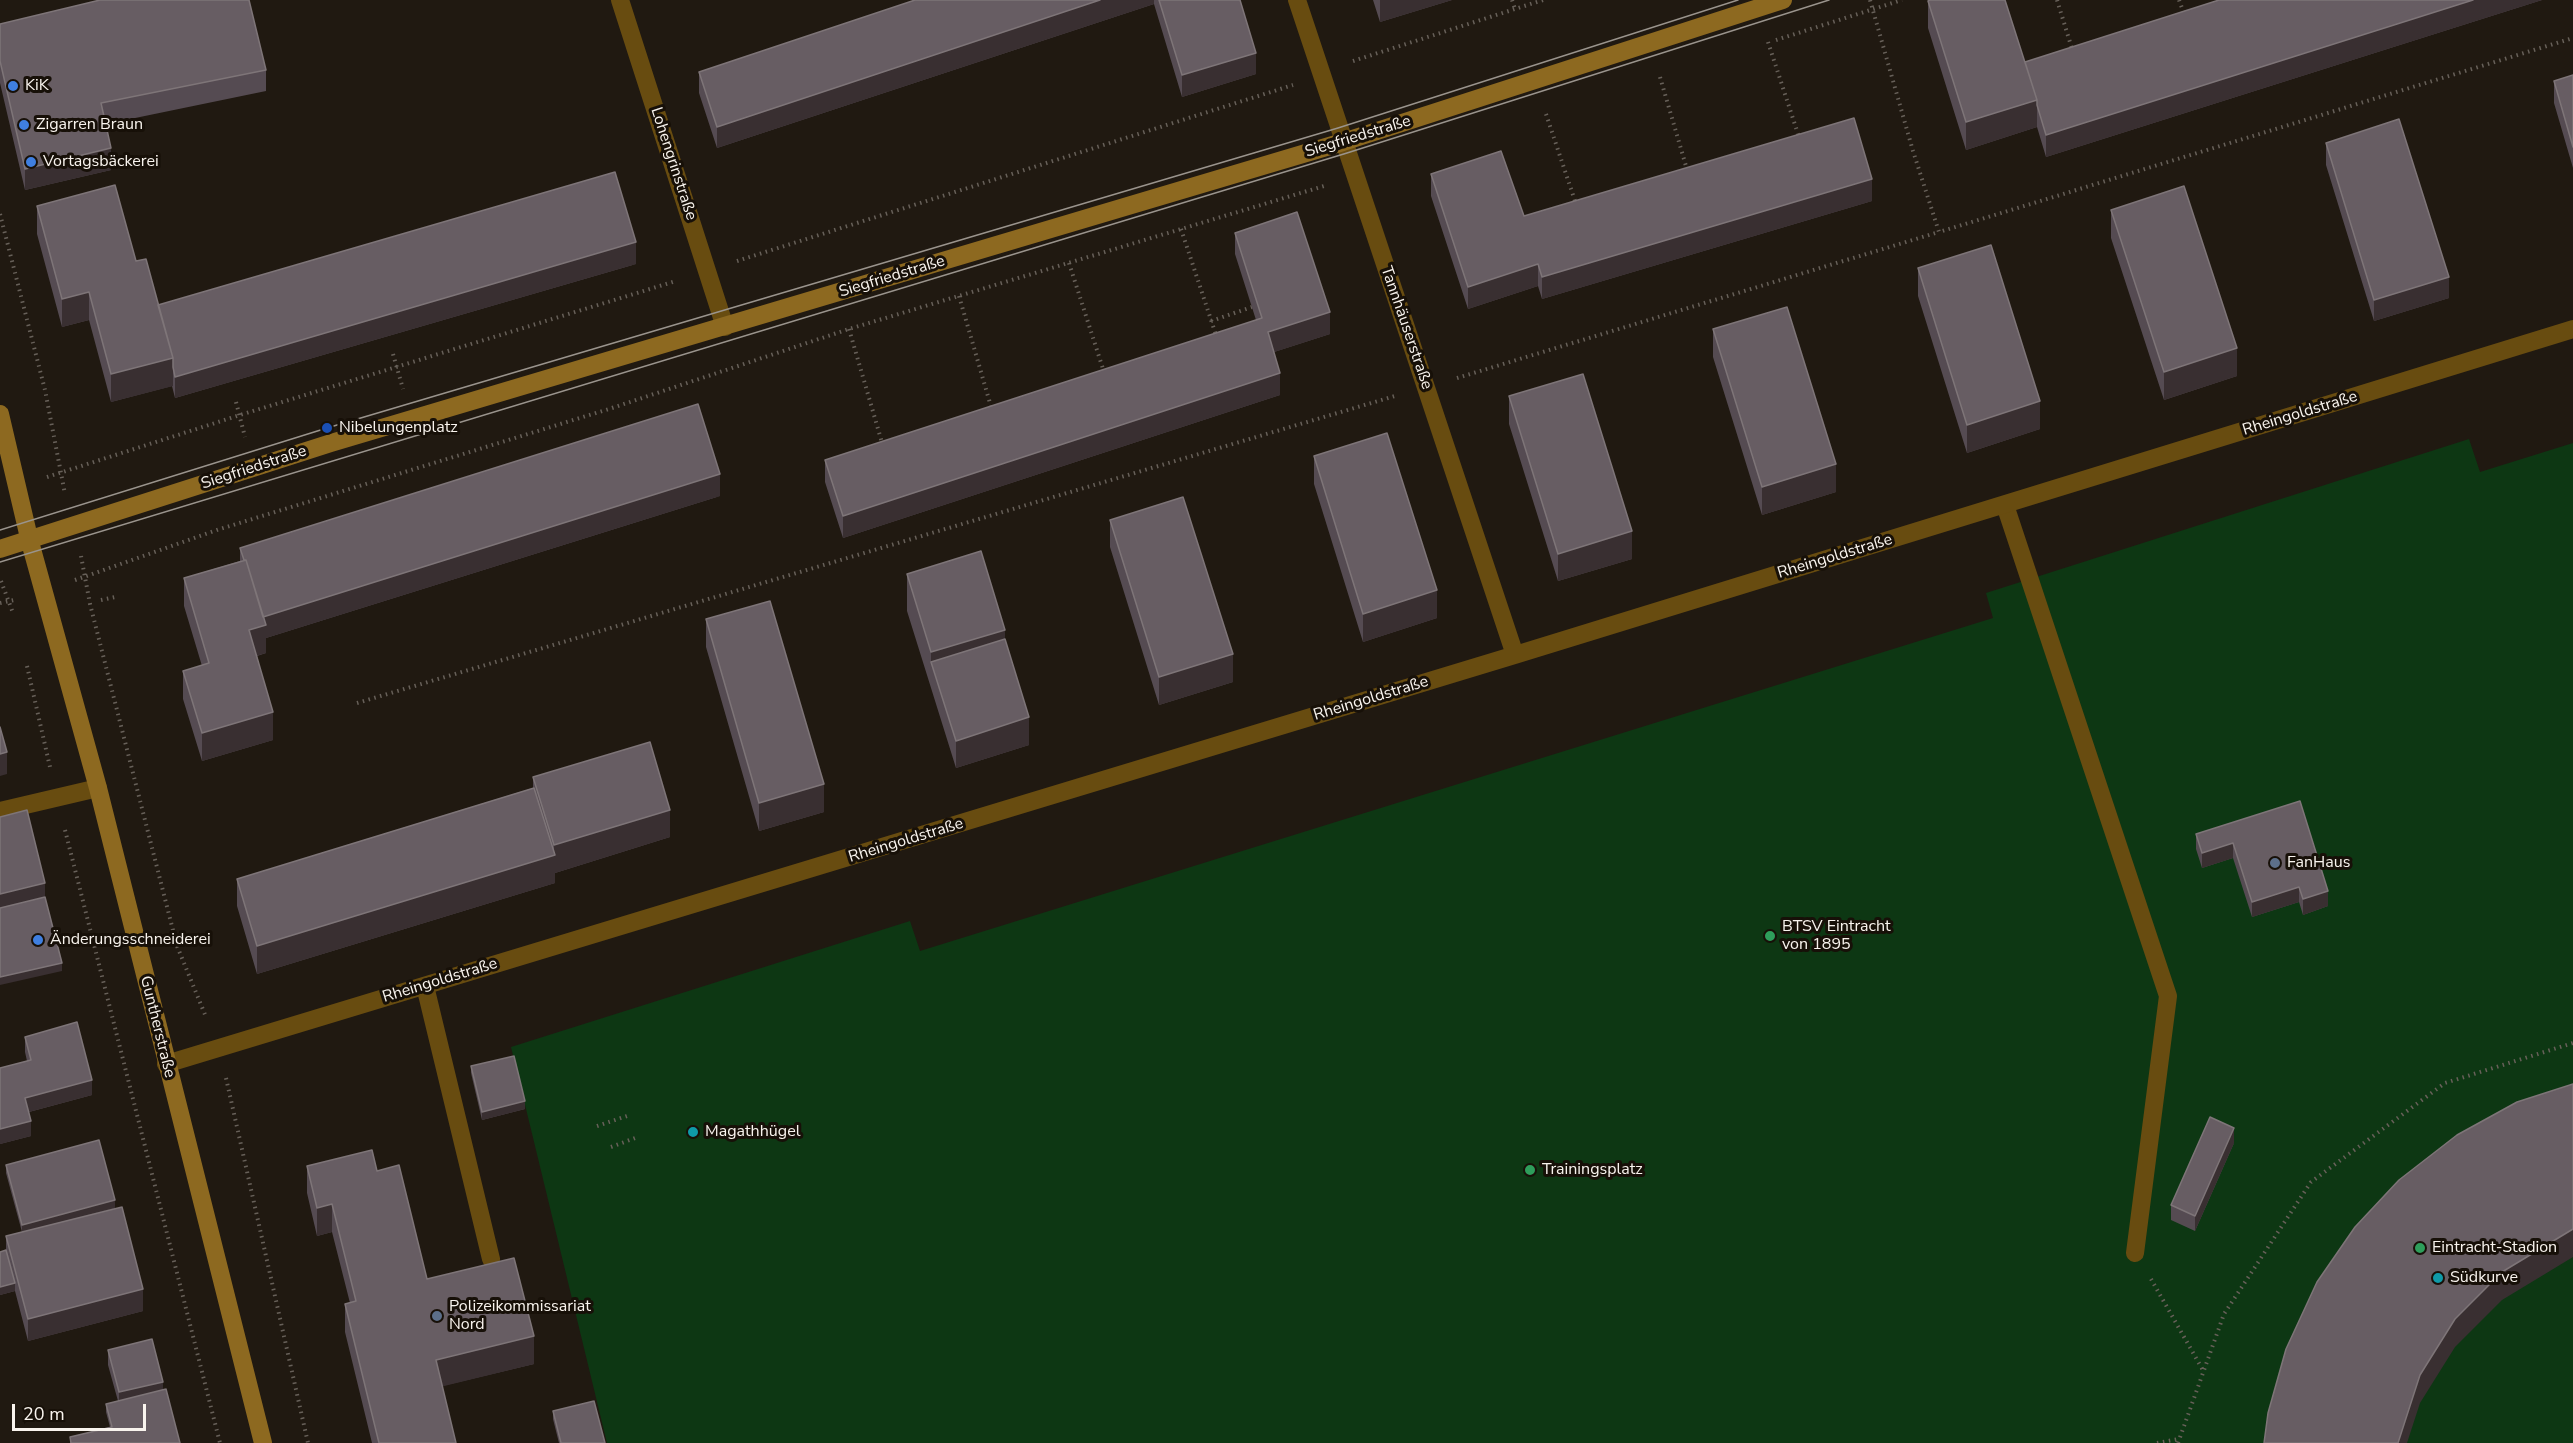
<!DOCTYPE html>
<html>
<head>
<meta charset="utf-8">
<style>
	body { margin:0 }
	#map { position:relative; width:2573px; height:1443px; overflow:hidden; background:#201911; font-family:"Nunito Sans",sans-serif }
	canvas { display:block }
	.scale { position:absolute; left:12px; top:1404px; width:134px; height:27px; box-sizing:border-box; border:3px solid #f9f4ee; border-top:0; padding-left:8px; font-size:18px; line-height:21px; white-space:nowrap; color:#f9f4ee; -webkit-text-stroke:4px #171008; paint-order:stroke }
</style>
</head>
<body>
<div id="map">
<canvas width="2573" height="1443"></canvas>
<div class="scale">20 m</div>
</div>
<script>
const c = document.querySelector('canvas').getContext('2d');
c.lineJoin = 'round';
function fill(path, color) { c.fillStyle = color; c.fill(path, 'evenodd'); }
const shape = rows => new Path2D(rows.map(r => 'M' + r).join(''));
function trace(path, color, width, dash) { c.strokeStyle = color; c.lineWidth = width; c.lineCap = dash ? 'butt' : 'round'; c.setLineDash(dash || []); c.stroke(path); }
function drawText(font, color, halo, rows, align = 'center') {
  c.font = font + ' "Nunito Sans",sans-serif'; c.lineWidth = 6; c.setLineDash([]); c.textBaseline = 'middle'; c.strokeStyle = halo; c.fillStyle = color; for (const [text, x, y, turn = 0] of rows) {
    c.save(); c.translate(x, y); c.rotate((+turn || 0) * Math.PI / 180); c.textAlign = isNaN(turn) ? turn : align; if (halo) c.strokeText(text, 0, 0); c.fillText(text, 0, 0); c.restore();
  }
}
const green = shape([
	[2469,439,2480,472,2573,443,2573,1443,607,1443,511,1047,910,921,920,951,1993,618,1986,593]
]);
const path = shape([
	[1512,0,1515,9],
	[1870,0,1913,151,1939,232,2573,38],
	[2057,0,2073,52],
	[2179,0,2185,16],
	[1776,40,1902,0],
	[1768,42,1799,137],
	[1353,61,1543,0],
	[1660,77,1688,173],
	[1546,114,1576,204],
	[0,214,45,390,65,494],
	[1181,229,1217,338],
	[737,261,1293,85],
	[1069,263,1104,372],
	[959,296,992,410],
	[1211,321,1252,307],
	[849,329,883,446],
	[393,354,403,389],
	[1457,378,1939,232],
	[236,402,245,437],
	[47,477,240,415,676,281],
	[81,556,90,604,177,946,206,1017],
	[75,580,220,529,609,409,849,329,1324,186],
	[1,581,13,613],
	[101,600,115,597],
	[0,603,14,600],
	[27,666,50,767],
	[357,703,1395,396],
	[65,830,220,1443],
	[226,1078,308,1443],
	[597,1126,630,1115],
	[611,1147,638,1137],
	[2151,1279,2204,1372],
	[2157,1443,2179,1439],
	[2178,1443,2224,1314,2311,1182,2445,1083,2573,1043]
]);
const lane = shape([
	[2005,505,2168,996,2135,1253],
	[0,811,98,788],
	[425,986,491,1259]
]);
const street = shape([
	[620,0,725,327],
	[1297,0,1515,655],
	[166,1064,1515,655,2573,329]
]);
const secondary = shape([
	[0,414,30,542,98,788,263,1443],
	[0,549,331,443,1343,142,1783,0]
]);
const tram = shape([
	[0,530,327,428,1338,128,1738,0],
	[0,562,1347,153,1829,0]
]);
const wall = shape([
	[915,0,1240,0,1256,74,1182,97,1154,4,717,148,699,93,699,72],
	[1373,0,1452,0,1380,22],
	[2219,0,2542,0,2046,157,2037,127,1966,150,1928,28,1928,1,2025,62],
	[0,24,266,70,266,91,106,124,111,170,25,190,0,83],
	[2573,75,2573,168,2554,103,2554,81],
	[2326,143,2449,298,2374,321,2326,165],
	[1431,174,1524,216,1872,201,1542,299,1538,286,1468,309,1431,196],
	[37,206,136,261,158,305,636,264,175,398,172,386,111,402,89,320,62,327,37,234],
	[2111,210,2237,376,2164,400,2111,238],
	[1235,233,1330,334,1274,352,1280,395,843,538,825,482,825,460,1256,320,1235,254],
	[1918,268,2040,429,1967,453,1918,296],
	[1713,329,1836,492,1762,515,1713,357],
	[1509,396,1632,559,1558,581,1509,424],
	[1314,456,1437,618,1363,642,1314,484],
	[720,496,266,638,266,653,257,656,273,740,202,761,183,699,183,671,202,666,184,606,184,578,240,561,240,548],
	[1110,520,1233,682,1159,705,1110,547],
	[907,574,1005,639,1029,745,956,768,907,611],
	[706,619,824,812,759,831,706,647],
	[533,777,670,837,555,873,555,883,257,974,237,906,237,879,533,788],
	[2300,801,2328,906,2303,915,2299,902,2252,917,2233,858,2202,868,2196,849,2196,834],
	[25,1037,92,1095,29,1112,31,1136,0,1144,0,1068,27,1061,25,1052],
	[471,1066,525,1109,482,1120,471,1073],
	[2234,1143,2195,1231,2171,1220,2171,1205],
	[6,1165,115,1208,58,1223,143,1311,28,1341,15,1291,0,1295,0,1252,6,1250,6,1236,22,1232,6,1173],
	[307,1166,377,1171,427,1279,534,1364,442,1386,456,1443,372,1443,345,1332,345,1304,350,1303,332,1232,317,1236,307,1193],
	[108,1350,163,1390,180,1443,70,1443,70,1437,110,1427,106,1412,106,1404,118,1401,108,1365],
	[553,1411,605,1443,559,1443,553,1419]
]);
const shadedWall = shape([
	[1100,0,1154,0,1154,4,717,148,717,127],
	[1380,0,1452,0,1380,22],
	[2473,0,2542,0,2046,157,2046,135],
	[1256,53,1256,74,1182,97,1182,75],
	[2037,100,2037,127,1966,150,1966,122],
	[111,148,111,170,25,190,25,169],
	[1872,179,1872,201,1542,299,1542,277],
	[636,242,636,264,175,398,175,377],
	[1538,264,1538,286,1468,309,1468,287],
	[2449,277,2449,298,2374,321,2374,300],
	[89,292,89,320,62,327,62,299],
	[1330,312,1330,334,1268,354,1268,332],
	[2237,348,2237,376,2164,400,2164,372],
	[173,358,173,386,111,402,111,374],
	[1280,373,1280,395,843,538,843,516],
	[2040,401,2040,429,1967,453,1967,425],
	[1836,464,1836,492,1762,515,1762,487],
	[720,474,720,496,266,638,266,653,249,658,249,630,262,617],
	[1632,531,1632,559,1558,581,1558,554],
	[1437,590,1437,618,1363,642,1363,614],
	[1005,630,1005,667,931,662,931,652],
	[1233,654,1233,682,1159,705,1159,677],
	[273,712,273,740,202,761,202,733],
	[1029,717,1029,745,956,768,956,741],
	[7,752,7,774,0,776,0,754],
	[824,784,824,812,759,831,759,803],
	[670,810,670,837,555,873,555,883,257,974,257,946,554,855,554,845],
	[2233,843,2233,858,2202,868,2202,853],
	[45,883,45,905,0,916,0,894],
	[2299,887,2299,902,2252,917,2252,902],
	[2328,891,2328,906,2303,915,2303,899],
	[62,963,62,971,0,985,0,977],
	[92,1080,92,1095,25,1113,25,1098],
	[525,1101,525,1109,482,1120,482,1112],
	[31,1121,31,1136,0,1144,0,1129],
	[2234,1128,2234,1143,2195,1231,2195,1216],
	[115,1200,115,1208,22,1232,22,1225],
	[332,1204,332,1232,317,1236,317,1208],
	[2573,1229,2573,1257,2502,1300,2455,1347,2420,1403,2407,1443,2398,1443,2420,1375,2455,1319,2502,1272],
	[15,1283,15,1291,0,1295,0,1287],
	[143,1289,143,1311,28,1341,28,1319],
	[534,1336,534,1364,436,1388,436,1360],
	[163,1382,163,1397,119,1408,119,1392]
]);
const building = shape([
	[100,0,249,0,266,70,101,103,111,148,25,169,0,61,0,24,100,0],
	[915,0,1100,0,717,127,699,72,915,0],
	[1159,0,1240,0,1256,53,1182,75,1159,0],
	[1930,0,2005,0,2037,100,1966,122,1928,1,1930,0],
	[2219,0,2473,0,2046,135,2037,105,2037,100,2025,62,2219,0],
	[2573,75,2573,147,2554,81,2573,75],
	[1854,118,1872,179,1542,277,1538,264,1468,287,1431,174,1501,151,1524,216,1854,118],
	[2399,119,2449,277,2374,300,2326,143,2399,119],
	[615,172,636,242,175,377,173,367,173,358,158,305,615,172],
	[115,185,136,261,146,259,173,358,111,374,89,292,62,299,37,206,115,185],
	[2184,186,2237,348,2164,372,2111,210,2184,186],
	[1297,212,1330,312,1268,332,1280,373,843,516,825,460,1262,318,1235,233,1297,212],
	[1991,245,2040,401,1967,425,1918,268,1991,245],
	[1787,307,1836,464,1762,487,1713,329,1787,307],
	[1583,374,1632,531,1558,554,1509,396,1583,374],
	[698,404,720,474,263,617,246,560,244,560,240,548,698,404],
	[1387,433,1437,590,1363,614,1314,456,1387,433],
	[1183,497,1233,654,1159,677,1110,520,1183,497],
	[981,551,1005,630,931,652,907,574,981,551],
	[246,560,266,625,249,630,273,712,202,733,183,671,209,663,184,578,246,560],
	[770,601,824,784,759,803,706,619,770,601],
	[1005,639,1029,717,956,741,931,662,1005,639],
	[0,727,7,752,0,754,0,727],
	[650,742,670,810,554,845,533,777,650,742],
	[534,788,555,855,257,946,237,879,534,788],
	[2300,801,2328,891,2303,899,2299,887,2252,902,2233,843,2202,853,2196,834,2300,801],
	[27,810,45,883,0,894,0,817,27,810],
	[45,897,62,963,0,977,0,908,45,897],
	[77,1022,92,1080,25,1098,31,1121,0,1129,0,1068,31,1060,25,1037,77,1022],
	[514,1056,525,1101,482,1112,471,1066,514,1056],
	[2573,1084,2573,1229,2502,1272,2455,1319,2420,1375,2398,1443,2264,1443,2268,1413,2286,1349,2317,1282,2355,1227,2399,1180,2457,1135,2517,1102,2573,1084],
	[2210,1117,2234,1128,2195,1216,2171,1205,2210,1117],
	[99,1140,115,1200,22,1225,6,1165,99,1140],
	[372,1150,377,1171,399,1165,427,1279,514,1258,534,1336,436,1360,456,1443,379,1443,345,1304,356,1301,332,1204,317,1208,307,1166,372,1150],
	[122,1207,143,1289,28,1319,6,1236,122,1207],
	[6,1250,15,1283,0,1287,0,1252,6,1250],
	[152,1339,163,1382,119,1392,108,1350,152,1339],
	[166,1389,180,1443,71,1443,70,1437,112,1427,106,1404,166,1389],
	[594,1401,605,1443,561,1443,553,1411,594,1401]
]);
const markers = [
	[13,86,6,"#3f7fe0"],
	[24,125,6,"#3f7fe0"],
	[31,162,6,"#3f7fe0"],
	[327,428,6,"#1a4fb4"],
	[2275,863,6,"#5c6f8a"],
	[1770,936,6,"#2e9e5b"],
	[38,940,6,"#3f7fe0"],
	[693,1132,6,"#0f9aa8"],
	[1530,1170,6,"#2e9e5b"],
	[2420,1248,6,"#2e9e5b"],
	[2438,1278,6,"#0f9aa8"],
	[437,1316,6,"#5c6f8a"]
];
const poiNames = [
	["KiK",25,86],
	["Zigarren Braun",36,125],
	["Vortagsbäckerei",43,162],
	["Nibelungenplatz",339,428],
	["FanHaus",2287,863],
	["BTSV Eintracht",1782,927],
	["von 1895",1782,945],
	["Änderungsschneiderei",50,940],
	["Magathhügel",705,1132],
	["Trainingsplatz",1542,1170],
	["Eintracht-Stadion",2432,1248],
	["Südkurve",2450,1278],
	["Polizeikommissariat",449,1307],
	["Nord",449,1325]
];
const streetNames = [
	["Siegfriedstraße",1358,137,-17],
	["Lohengrinstraße",673,164,72],
	["Siegfriedstraße",892,277,-17],
	["Tannhäuserstraße",1406,328,71],
	["Rheingoldstraße",2300,414,-17],
	["Siegfriedstraße",254,468,-18],
	["Rheingoldstraße",1835,557,-17],
	["Rheingoldstraße",1371,699,-17],
	["Rheingoldstraße",906,841,-17],
	["Rheingoldstraße",440,981,-17],
	["Guntherstraße",157,1027,76]
];
fill(green, '#0d3713');
trace(path, '#676059', 4, [1.5, 4.5]);
trace(lane, '#684c10', 18);
trace(street, '#684c10', 18);
trace(secondary, '#8d6920', 18);
trace(tram, '#9a948d', 1.5);
fill(wall, '#554b52');
fill(shadedWall, '#392f31');
fill(building, '#675d63');
trace(building, '#7e7578', 1.5);
for (const [x, y, r, color] of markers) { const dot = new Path2D(); dot.arc(x, y, r, 0, 2 * Math.PI); c.fillStyle = color; c.fill(dot); trace(dot, '#171008', 2); }
drawText('16px', '#f9f4ee', '#171008', poiNames, 'left');
drawText('16px', '#f9f4ee', '#171008', streetNames);
</script>
</body>
</html>
